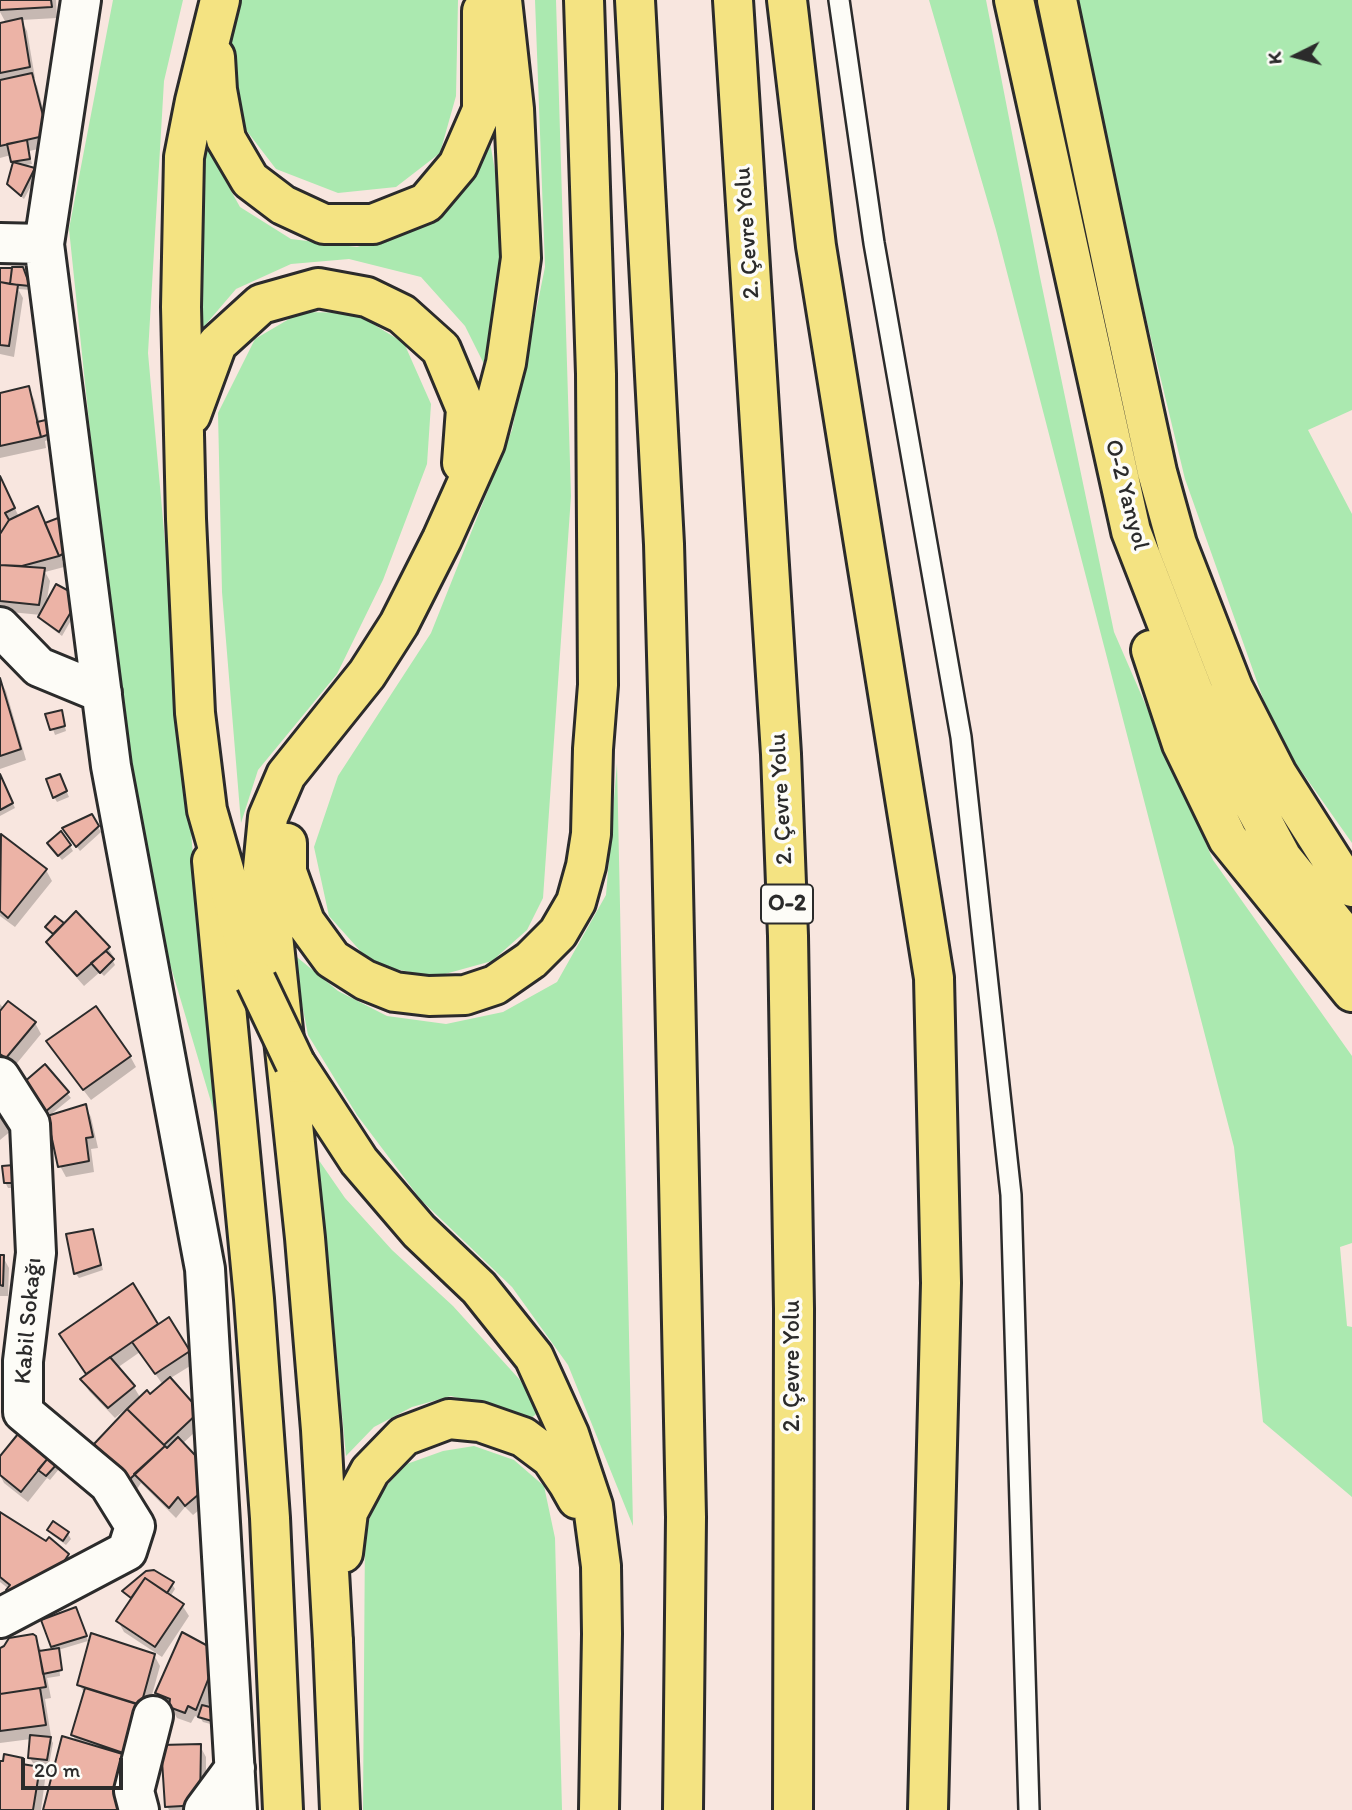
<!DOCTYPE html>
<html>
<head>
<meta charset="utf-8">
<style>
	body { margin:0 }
	#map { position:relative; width:1352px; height:1810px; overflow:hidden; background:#f8e6df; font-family:Itim,sans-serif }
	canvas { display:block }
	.north { position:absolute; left:1261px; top:21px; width:70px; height:70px; -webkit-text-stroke:5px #fdfcf7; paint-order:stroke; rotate:264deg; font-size:19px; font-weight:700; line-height:28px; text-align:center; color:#2b2b2b }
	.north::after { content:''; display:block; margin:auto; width:24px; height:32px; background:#2b2b2b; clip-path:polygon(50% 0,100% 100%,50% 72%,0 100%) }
	.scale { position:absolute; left:21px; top:1758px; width:102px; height:32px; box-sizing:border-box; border:4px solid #2b2b2b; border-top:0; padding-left:9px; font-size:21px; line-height:24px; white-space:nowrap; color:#2b2b2b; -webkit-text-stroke:5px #fdfcf7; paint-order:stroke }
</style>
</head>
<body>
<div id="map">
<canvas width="1352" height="1810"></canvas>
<div class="north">K</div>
<div class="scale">20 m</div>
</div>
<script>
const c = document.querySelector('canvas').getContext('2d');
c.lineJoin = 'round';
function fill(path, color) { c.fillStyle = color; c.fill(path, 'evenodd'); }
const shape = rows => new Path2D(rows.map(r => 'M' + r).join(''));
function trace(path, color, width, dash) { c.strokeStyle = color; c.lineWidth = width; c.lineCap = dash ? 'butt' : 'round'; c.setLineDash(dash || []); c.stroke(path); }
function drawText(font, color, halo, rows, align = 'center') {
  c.font = font + ' Itim,sans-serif'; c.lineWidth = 7; c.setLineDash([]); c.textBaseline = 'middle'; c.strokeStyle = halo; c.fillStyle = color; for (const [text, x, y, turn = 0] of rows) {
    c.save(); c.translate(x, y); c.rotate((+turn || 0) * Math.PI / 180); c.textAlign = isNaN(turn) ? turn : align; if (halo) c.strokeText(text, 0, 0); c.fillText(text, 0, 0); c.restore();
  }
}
const green = shape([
	[113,0,183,0,164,81,148,353,217,1122,165,947,117,691,69,229],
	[239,0,458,0,456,96,440,153,396,187,338,193,276,169,243,126,229,51],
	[535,0,556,0,571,496,543,898,527,930,492,961,434,977,372,964,329,916,314,847,338,776,431,633,512,430,545,267],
	[929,0,986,0,1040,277,1114,632,1213,860,1352,1056,1352,1243,1340,1247,1347,1326,1352,1327,1352,1497,1263,1422,1234,1147,996,230],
	[1072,0,1352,0,1352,410,1308,430,1352,514,1352,843,1276,735,1185,479,1098,119],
	[487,125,501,205,500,274,487,370,465,326,421,277,349,259,291,264,236,289,201,330,196,245,207,148,240,207,291,239,357,247,415,230,465,179],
	[301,312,355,313,404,343,431,404,427,464,383,580,337,674,258,770,241,823,222,592,218,413,255,339],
	[617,763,633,1526,568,1365,512,1287,421,1200,357,1115,308,1035,292,953,338,991,387,1016,446,1024,503,1012,557,982,606,895],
	[318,1159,345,1198,392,1250,453,1306,520,1380,539,1412,531,1418,451,1396,412,1407,374,1427,346,1456],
	[474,1446,514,1460,544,1486,555,1538,562,1810,363,1810,365,1532,377,1498,404,1465,443,1451]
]);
const shadow = shape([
	[0,0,56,0,57,18,21,20,27,31,35,78,33,79,37,86,53,146,29,151,32,164,21,166,34,170,37,175,24,199,12,189,9,184,14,165,11,155,0,158,0,24,6,23,0,12],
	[0,269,25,274,31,290,18,289,23,298,14,357,0,354],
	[28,388,34,399,40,423,55,438,45,441,46,448,0,458,0,395],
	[0,477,19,517,38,508,46,525,73,555,62,561,64,567,45,572,50,581,46,605,81,603,62,636,43,622,40,617,41,615,0,611],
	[0,681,6,691,26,760,0,769],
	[61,712,66,731,55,735,48,715],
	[0,777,15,808,0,816],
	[62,781,69,797,57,802,54,797],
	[91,816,101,832,80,851,67,834],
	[1,836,46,870,52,881,15,927,0,916],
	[70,846,73,851,62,860,52,848],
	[55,918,64,926,108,948,115,959,113,961,115,965,104,976,100,972,84,986,55,953,48,942,54,936,47,927],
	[0,1004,4,1009,35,1023,41,1034,13,1068,0,1059],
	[48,1041,130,1056,136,1067,91,1100,54,1052],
	[45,1067,71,1098,49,1116,28,1089],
	[0,1101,18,1125,0,1140],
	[85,1106,91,1117,98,1148,91,1149,94,1172,66,1177,60,1166],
	[13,1167,17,1188,8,1188,5,1182],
	[92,1230,95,1235,103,1270,79,1278,76,1274,68,1236],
	[0,1257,3,1257,9,1268,8,1296,0,1296],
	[132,1286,158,1326,189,1352,195,1363,169,1379,205,1423,182,1444,211,1500,193,1515,185,1507,176,1518,141,1483,137,1489,102,1455,96,1444,130,1409,128,1407,115,1418,89,1391,82,1380,87,1375,68,1345],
	[140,1352,163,1385,150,1396,141,1399,134,1387,117,1368],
	[0,1459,57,1464,59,1469,50,1480,47,1478,28,1502,4,1483,0,1475],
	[0,1513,67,1555,74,1566,9,1589,0,1582],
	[49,1530,68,1534,71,1539,66,1545,52,1535],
	[146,1572,172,1584,175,1589,170,1597,182,1605,189,1616,162,1657,124,1632,118,1621,132,1600,125,1591],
	[78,1614,88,1641,58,1650,60,1676,47,1678,51,1698,45,1699,51,1736,49,1736,53,1743,49,1765,33,1763,30,1758,31,1739,0,1743,0,1649,35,1637,42,1652,55,1651,52,1646],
	[154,1655,160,1666,147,1713,140,1810,45,1810,76,1742,73,1735,85,1694,79,1684],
	[225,1664,207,1708,220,1711,214,1725,203,1722,201,1719,195,1716,191,1723,177,1718,171,1707,163,1704,157,1693],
	[200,1746,206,1757,206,1810,169,1810,167,1806],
	[21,1759,26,1767,39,1769,45,1780,41,1810,0,1810,0,1762]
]);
const building = shape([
	[0,0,51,0,52,7,0,10,0,0],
	[22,18,30,67,0,73,0,23,22,18],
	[32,73,48,135,0,146,0,80,32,73],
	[27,140,30,159,11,162,7,144,27,140],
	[13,162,35,168,21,196,7,184,13,162],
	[12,267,23,267,30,286,10,284,12,267],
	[0,268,12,268,10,284,0,282,0,268],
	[0,282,18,285,9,346,0,345,0,282],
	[29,386,41,437,0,446,0,393,29,386],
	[50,419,53,433,41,437,37,422,50,419],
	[0,476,15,508,5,513,9,520,0,534,0,476],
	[38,506,59,556,22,566,0,565,0,534,9,520,38,506],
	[58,518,72,549,59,556,45,523,58,518],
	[0,565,45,568,39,605,0,601,0,565],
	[56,584,80,597,59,632,38,617,56,584],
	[0,678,21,749,0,756,0,678],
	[62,710,65,726,50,730,45,714,62,710],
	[0,774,13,803,0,810,0,774],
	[60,774,67,791,53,798,46,779,60,774],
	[92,814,99,826,76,847,62,828,92,814],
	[61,831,71,845,58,856,47,843,61,831],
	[1,834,47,869,8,918,0,911,1,834],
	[76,911,110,947,77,976,46,942,76,911],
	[55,916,64,923,53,934,45,927,55,916],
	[106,951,114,959,100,973,91,963,106,951],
	[8,1001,36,1022,6,1058,0,1054,0,1011,8,1001],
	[96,1006,131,1056,83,1090,46,1041,96,1006],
	[45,1064,69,1092,45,1112,23,1083,45,1064],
	[86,1104,93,1137,86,1138,89,1161,58,1167,47,1116,86,1104],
	[14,1165,15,1183,4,1183,2,1166,14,1165],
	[93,1229,101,1265,74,1274,66,1234,93,1229],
	[0,1255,4,1255,3,1286,0,1285,0,1255],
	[133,1283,158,1324,86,1374,59,1334,133,1283],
	[169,1317,190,1351,155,1374,132,1342,169,1317],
	[110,1357,135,1386,108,1408,80,1379,110,1357],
	[170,1377,200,1411,164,1445,127,1409,147,1390,150,1394,170,1377],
	[127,1409,165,1446,130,1479,94,1444,127,1409],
	[18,1434,49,1457,21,1492,0,1475,0,1456,18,1434],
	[178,1437,209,1470,206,1488,185,1506,178,1497,169,1508,134,1474,165,1446,167,1448,178,1437],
	[49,1457,58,1463,46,1476,38,1470,49,1457],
	[0,1512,46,1541,49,1537,69,1554,65,1560,79,1572,22,1602,6,1590,10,1585,0,1577,0,1512],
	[53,1521,69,1532,63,1541,47,1530,53,1521],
	[154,1570,174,1582,167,1593,145,1578,131,1598,122,1591,146,1571,154,1570],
	[145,1578,184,1604,155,1647,116,1621,145,1578],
	[76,1607,87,1636,51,1647,41,1620,76,1607],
	[182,1632,219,1652,196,1710,188,1706,185,1713,169,1707,170,1699,155,1693,182,1632],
	[91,1633,155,1654,141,1705,77,1685,91,1633],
	[33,1634,36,1636,46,1687,0,1694,0,1648,4,1646,9,1638,33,1634],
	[59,1648,62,1670,43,1674,39,1651,59,1648],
	[40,1688,46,1725,0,1731,0,1694,40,1688],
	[85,1688,146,1707,132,1756,71,1735,85,1688],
	[202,1705,222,1710,213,1718,212,1721,198,1717,202,1705],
	[30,1735,51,1737,47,1760,28,1758,30,1735],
	[62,1736,136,1758,127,1810,43,1810,62,1736],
	[201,1744,200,1805,165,1807,161,1745,201,1744],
	[4,1754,23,1758,22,1764,40,1767,33,1810,0,1810,0,1761,3,1761,4,1754]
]);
const lane = shape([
	[839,0,874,243,961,737,1011,1195,1029,1810]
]);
const street = shape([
	[81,0,44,244,111,766,205,1269,237,1810],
	[0,243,44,244],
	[0,627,39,667,102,693],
	[0,1077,30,1124,36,1253,23,1361,23,1412,109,1484,135,1526,127,1551,0,1618],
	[139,1810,134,1791,153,1716],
	[204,1810,235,1768]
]);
const primary = shape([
	[1014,0,1131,531,1194,693,1282,858,1352,944],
	[1057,0,1118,292,1157,472,1177,544,1233,688,1277,774,1340,873,1352,887],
	[1151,650,1182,744,1228,839,1352,992],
	[212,861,254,1299,270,1518,283,1810],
	[333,1642,340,1810]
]);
const highway = shape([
	[220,0,195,101,184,157,181,307,186,519,195,713,207,810,256,981],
	[635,0,664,544,672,840,686,1517,683,1810],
	[733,0,781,754,788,936,794,1309,793,1810],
	[787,0,816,246,934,978,941,1283,928,1810],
	[215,57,217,90,226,139,250,180,283,205,324,224,373,224,426,203,458,165,482,110,482,11],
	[191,415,217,344,261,304,318,288,367,297,402,314,441,349,466,409,462,463],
	[287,843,287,872,305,922,332,959,365,980,395,992,429,996,465,995,495,985,531,960,558,933,576,902,586,866,591,834,593,749,598,685,596,374,584,0],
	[295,1063,359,1161,419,1231,479,1288,534,1357,569,1434,593,1506,601,1566,602,1634,599,1810],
	[343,1553,348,1512,370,1471,404,1436,449,1419,480,1422,523,1437,551,1458,568,1483,577,1499],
	[333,1642,321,1430,305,1238,272,926,263,868,268,817,286,775,367,674,399,624,442,539,485,443,506,363,521,258,514,109,502,0]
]);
const highwayBridge = shape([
	[256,981,295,1063]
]);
const shields = [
	[787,904,52]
];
const shieldNames = [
	["O-2",787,904]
];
const streetNames = [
	["2. Çevre Yolu",748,233,-94],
	["O-2 Yanyol",1126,495,75],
	["2. Çevre Yolu",782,799,-93],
	["Kabil Sokağı",29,1321,-85],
	["2. Çevre Yolu",793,1366,-90]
];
fill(green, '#abe9b0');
fill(shadow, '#0003');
fill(building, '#ecb3a6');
trace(building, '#2b2b2b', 2);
trace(lane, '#2b2b2b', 24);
trace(street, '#2b2b2b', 44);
trace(primary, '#2b2b2b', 44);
trace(highway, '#2b2b2b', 44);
trace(lane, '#fdfcf7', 19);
trace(street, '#fdfcf7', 38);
trace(primary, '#f4e382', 38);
trace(highway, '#f4e382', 38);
trace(highwayBridge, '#2b2b2b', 44, []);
trace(highwayBridge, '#f4e382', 38);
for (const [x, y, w] of shields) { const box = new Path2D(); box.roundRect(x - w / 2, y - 19.5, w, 39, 5); c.fillStyle = '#fdfcf7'; c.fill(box); trace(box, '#2b2b2b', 2); }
drawText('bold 23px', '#2b2b2b', null, shieldNames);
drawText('24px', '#2b2b2b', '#fdfcf7', streetNames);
</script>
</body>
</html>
